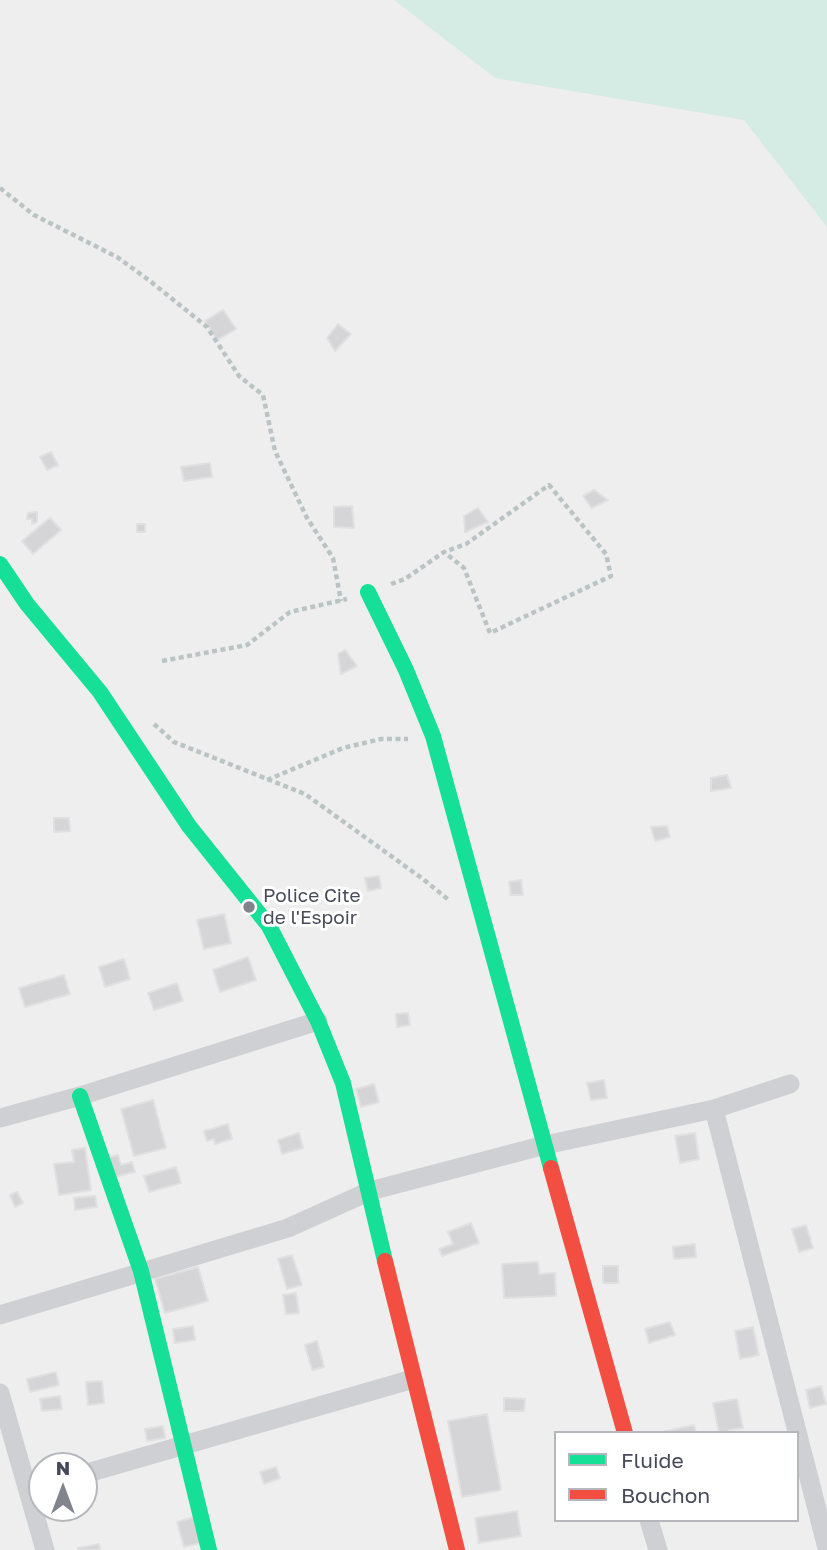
<!DOCTYPE html>
<html>
<head>
<meta charset="utf-8">
<style>
	body { margin:0 }
	#map { position:relative; width:827px; height:1550px; overflow:hidden; background:#efeeee; font-family:"Golos Text",sans-serif }
	canvas { display:block }
	.legend { position:absolute; left:554px; top:1431px; width:245px; height:91px; box-sizing:border-box; background:#fff; border:2px solid #b5b7bd; margin:0; padding:9px 12px; list-style:none; font-size:21px; color:#474b59 }
	.legend li { display:flex; align-items:center; gap:14px; height:35px }
	.legend b { width:35px; border:2px solid #b5b7bd }
	.north { position:absolute; left:28px; top:1452px; width:70px; height:70px; box-sizing:border-box; background:#fff; border:2px solid #b5b7bd; border-radius:50%; rotate:0deg; font-size:19px; font-weight:700; line-height:28px; text-align:center; color:#474b59 }
	.north::after { content:''; display:block; margin:auto; width:24px; height:32px; background:#82848d; clip-path:polygon(50% 0,100% 100%,50% 72%,0 100%) }
</style>
</head>
<body>
<div id="map">
<canvas width="827" height="1550"></canvas>
<ul class="legend">
<li><b style="height:9px;background:#16e098"></b>Fluide</li>
<li><b style="height:9px;background:#f24e42"></b>Bouchon</li>
</ul>
<div class="north">N</div>
</div>
<script>
const c = document.querySelector('canvas').getContext('2d');
c.lineJoin = 'round';
function fill(path, color) { c.fillStyle = color; c.fill(path, 'evenodd'); }
const shape = rows => new Path2D(rows.map(r => 'M' + r).join(''));
function trace(path, color, width, dash) { c.strokeStyle = color; c.lineWidth = width; c.lineCap = dash ? 'butt' : 'round'; c.setLineDash(dash || []); c.stroke(path); }
function drawText(font, color, halo, rows, align = 'center') {
  c.font = font + ' "Golos Text",sans-serif'; c.lineWidth = 6; c.setLineDash([]); c.textBaseline = 'middle'; c.strokeStyle = halo; c.fillStyle = color; for (const [text, x, y, turn = 0] of rows) {
    c.save(); c.translate(x, y); c.rotate((+turn || 0) * Math.PI / 180); c.textAlign = isNaN(turn) ? turn : align; if (halo) c.strokeText(text, 0, 0); c.fillText(text, 0, 0); c.restore();
  }
}
const green = shape([
	[394,0,827,0,827,227,744,120,495,78]
]);
const building = shape([
	[223,310,236,329,217,340,205,321,223,310],
	[338,324,351,334,335,351,327,338,338,324],
	[51,452,58,465,47,470,40,457,51,452],
	[210,463,212,477,184,481,181,467,210,463],
	[594,490,608,500,592,508,583,496,594,490],
	[352,506,354,528,334,527,334,507,352,506],
	[478,508,488,522,465,532,464,516,478,508],
	[37,512,37,522,32,524,32,519,27,519,28,513,37,512],
	[50,518,61,530,33,554,22,541,50,518],
	[137,524,145,524,145,532,137,532,137,524],
	[345,650,357,666,341,674,338,654,345,650],
	[727,775,731,788,711,791,711,778,727,775],
	[54,818,69,818,70,831,54,832,54,818],
	[667,826,670,837,655,841,651,827,667,826],
	[379,876,381,888,368,891,365,878,379,876],
	[521,880,523,895,511,895,509,882,521,880],
	[224,914,231,943,204,949,197,920,224,914],
	[248,957,256,980,220,992,213,970,248,957],
	[124,959,130,979,105,987,99,967,124,959],
	[64,975,70,994,25,1007,19,988,64,975],
	[177,983,183,1001,154,1010,148,993,177,983],
	[408,1013,410,1025,397,1027,396,1014,408,1013],
	[604,1080,607,1098,591,1100,587,1083,604,1080],
	[374,1084,379,1102,361,1107,356,1089,374,1084],
	[153,1100,166,1148,134,1156,121,1109,153,1100],
	[228,1124,232,1139,215,1144,214,1139,207,1141,204,1131,228,1124],
	[299,1133,303,1148,282,1154,278,1140,299,1133],
	[695,1133,699,1159,680,1163,675,1136,695,1133],
	[85,1148,91,1190,59,1195,54,1164,74,1162,72,1150,85,1148],
	[118,1155,121,1165,132,1162,135,1172,110,1178,105,1158,118,1155],
	[176,1167,181,1183,149,1192,144,1176,176,1167],
	[17,1192,23,1203,15,1207,10,1195,17,1192],
	[95,1196,97,1207,75,1210,74,1198,95,1196],
	[471,1223,479,1243,442,1256,439,1249,453,1244,448,1232,471,1223],
	[806,1225,813,1248,799,1252,792,1229,806,1225],
	[695,1244,696,1257,674,1259,673,1247,695,1244],
	[292,1255,302,1285,287,1289,278,1259,292,1255],
	[538,1262,539,1274,555,1273,556,1296,504,1298,502,1264,538,1262],
	[603,1266,618,1266,618,1283,603,1283,603,1266],
	[198,1267,208,1301,165,1313,155,1279,198,1267],
	[296,1293,299,1313,286,1314,283,1295,296,1293],
	[670,1322,675,1335,649,1343,645,1329,670,1322],
	[193,1326,195,1340,175,1343,173,1329,193,1326],
	[753,1327,759,1355,740,1359,735,1331,753,1327],
	[317,1341,324,1367,312,1370,305,1345,317,1341],
	[56,1372,59,1385,30,1392,27,1379,56,1372],
	[102,1381,104,1403,88,1405,86,1382,102,1381],
	[821,1386,826,1404,810,1408,806,1390,821,1386],
	[60,1396,62,1409,42,1411,40,1399,60,1396],
	[504,1398,525,1399,524,1411,504,1411,504,1398],
	[737,1399,743,1428,729,1430,730,1433,719,1433,713,1403,737,1399],
	[487,1414,501,1490,462,1497,448,1421,487,1414],
	[694,1425,696,1433,663,1433,662,1432,694,1425],
	[163,1426,165,1438,147,1441,145,1429,163,1426],
	[276,1467,280,1478,264,1484,260,1472,276,1467],
	[517,1511,521,1536,479,1543,475,1518,517,1511],
	[197,1516,204,1542,184,1547,177,1522,197,1516],
	[99,1544,100,1550,78,1550,78,1548,99,1544]
]);
const path = shape([
	[0,188,34,215,117,257,150,281,207,327,239,376,263,395,275,451,307,518,333,558,341,601],
	[391,584,405,579,444,552,466,544,549,485,606,554,611,576,490,633,464,568,444,552],
	[162,661,247,645,290,612,347,599],
	[154,724,174,742,305,794,423,879,450,901],
	[267,780,343,748,381,739,408,739]
]);
const street = shape([
	[714,1109,827,1548],
	[0,1118,80,1096,318,1021],
	[0,1315,288,1228,370,1191,545,1145,714,1109,790,1084],
	[0,1393,45,1550],
	[84,1474,413,1379],
	[649,1520,658,1550]
]);
const fast = shape([
	[0,564,27,604,100,692,189,826,269,926,318,1021,343,1083,385,1261],
	[368,592,406,670,433,736,551,1168],
	[80,1096,141,1271,209,1550]
]);
const jam = shape([
	[551,1168,625,1433],
	[385,1261,457,1550]
]);
const markers = [
	[249,907,7,"#82848d"]
];
const poiNames = [
	["Police Cite",263,896],
	["de l'Espoir",263,918]
];
fill(green, '#d4ece4');
fill(building, '#d5d5d7');
trace(building, '#e0e0e1', 2);
trace(path, '#bac4c4', 4.5, [5, 3.5]);
trace(street, '#cfd0d4', 19);
trace(fast, '#16e098', 16);
trace(jam, '#f24e42', 16);
for (const [x, y, r, color] of markers) { const dot = new Path2D(); dot.arc(x, y, r, 0, 2 * Math.PI); c.fillStyle = color; c.fill(dot); trace(dot, '#fff', 2.5); }
drawText('19px', '#474b59', '#fff', poiNames, 'left');
</script>
</body>
</html>
